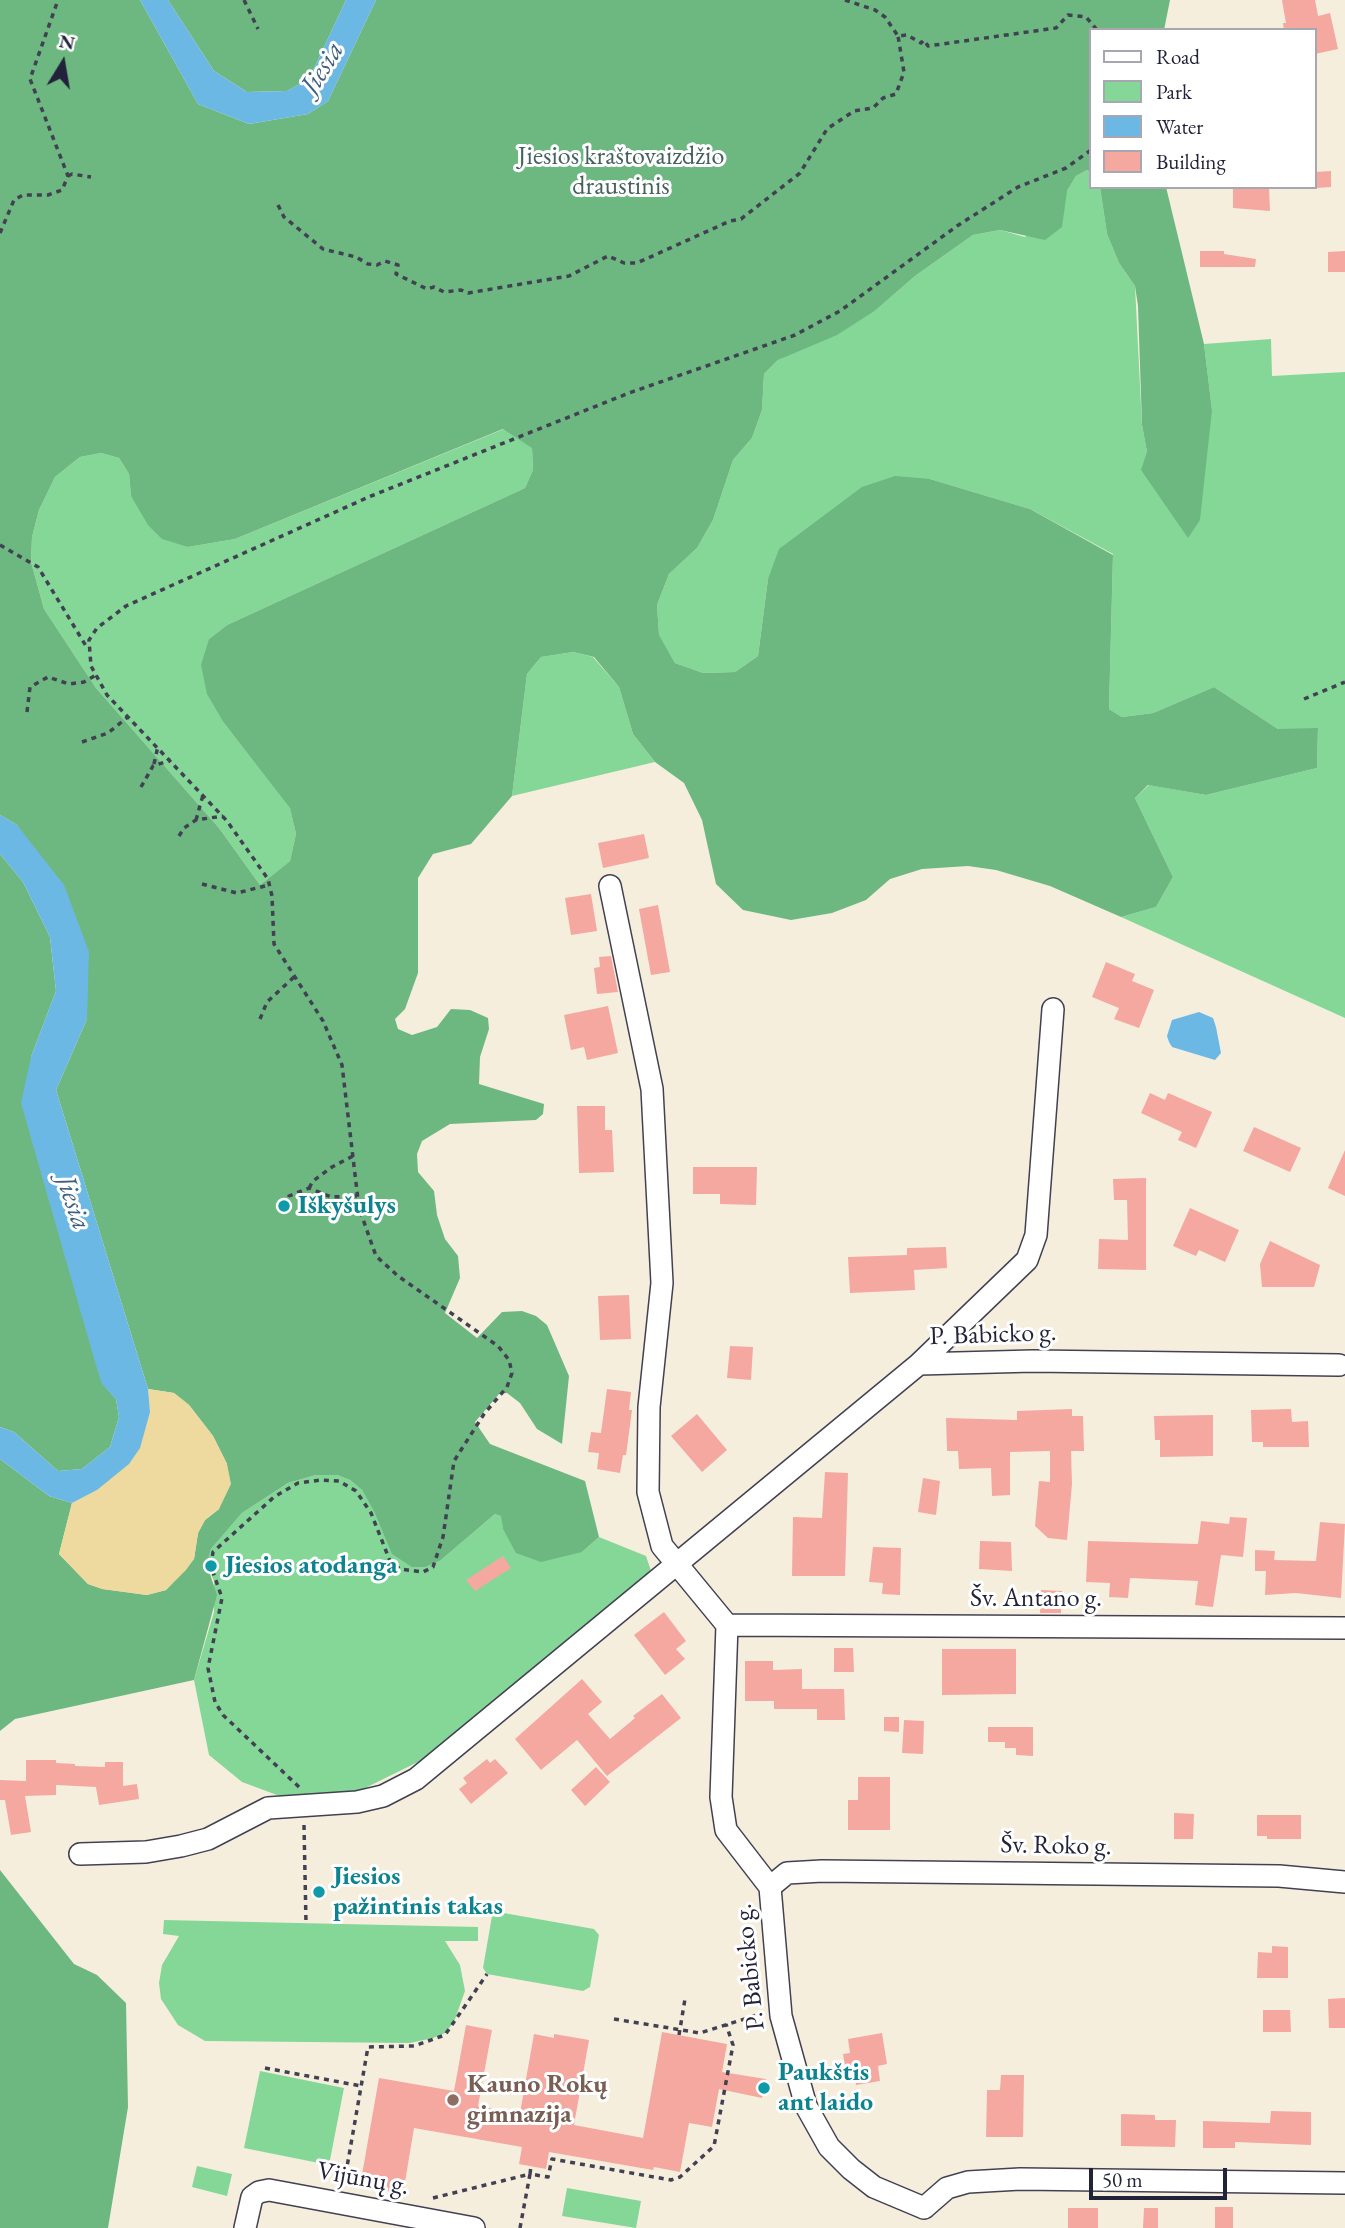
<!DOCTYPE html>
<html>
<head>
<meta charset="utf-8">
<style>
	body { margin:0 }
	#map { position:relative; width:1345px; height:2228px; overflow:hidden; background:#f6eedd; font-family:"EB Garamond",serif }
	canvas { display:block }
	.legend { position:absolute; left:1089px; top:28px; width:228px; height:161px; box-sizing:border-box; background:#fff; border:2px solid #a7a7b1; margin:0; padding:9px 12px; list-style:none; font-size:21px; color:#22223b }
	.legend li { display:flex; align-items:center; gap:14px; height:35px }
	.legend b { width:35px; border:2px solid #a7a7b1 }
	.north { position:absolute; left:28px; top:28px; width:70px; height:70px; -webkit-text-stroke:5px #fff; paint-order:stroke; rotate:11deg; font-size:19px; font-weight:700; line-height:28px; text-align:center; color:#22223b }
	.north::after { content:''; display:block; margin:auto; width:24px; height:32px; background:#22223b; clip-path:polygon(50% 0,100% 100%,50% 72%,0 100%) }
	.scale { position:absolute; left:1089px; top:2168px; width:138px; height:32px; box-sizing:border-box; border:4px solid #22223b; border-top:0; padding-left:9px; font-size:21px; line-height:24px; white-space:nowrap; color:#22223b; -webkit-text-stroke:5px #fff; paint-order:stroke }
</style>
</head>
<body>
<div id="map">
<canvas width="1345" height="2228"></canvas>
<ul class="legend">
<li><b style="height:9px;background:#fff"></b>Road</li>
<li><b style="height:19px;background:#85d797"></b>Park</li>
<li><b style="height:19px;background:#6bb8e5"></b>Water</li>
<li><b style="height:19px;background:#f5a8a0"></b>Building</li>
</ul>
<div class="north">N</div>
<div class="scale">50 m</div>
</div>
<script>
const c = document.querySelector('canvas').getContext('2d');
c.lineJoin = 'round';
function fill(path, color) { c.fillStyle = color; c.fill(path, 'evenodd'); }
const shape = rows => new Path2D(rows.map(r => 'M' + r).join(''));
function trace(path, color, width, dash) { c.strokeStyle = color; c.lineWidth = width; c.lineCap = dash ? 'butt' : 'round'; c.setLineDash(dash || []); c.stroke(path); }
function drawText(font, color, halo, rows, align = 'center') {
  c.font = font + ' "EB Garamond",serif'; c.lineWidth = 6; c.setLineDash([]); c.textBaseline = 'middle'; c.strokeStyle = halo; c.fillStyle = color; for (const [text, x, y, turn = 0] of rows) {
    c.save(); c.translate(x, y); c.rotate((+turn || 0) * Math.PI / 180); c.textAlign = isNaN(turn) ? turn : align; if (halo) c.strokeText(text, 0, 0); c.fillText(text, 0, 0); c.restore();
  }
}
const green = shape([
	[1087,170,1091,172,1091,187,1100,187,1107,234,1119,263,1135,286,1142,425,1147,452,1212,410,1204,344,1271,339,1272,376,1345,372,1345,1018,1121,917,1156,907,1173,877,1135,798,1149,785,1206,795,1317,768,1318,729,1278,729,1214,687,1153,713,1122,717,1109,709,1113,554,1030,509,930,479,768,579,758,656,735,672,703,673,675,663,659,636,657,605,669,574,697,548,713,520,733,460,752,438,762,410,764,374,778,360,876,310,915,276,973,235,1000,230,1025,237,1067,191,1076,176],
	[504,429,532,447,533,470,525,488,227,625,209,639,224,723,290,807,296,834,290,861,260,885,219,828,96,688,44,609,31,562,32,537,39,510,55,477,80,457,101,453,119,458,129,474,131,496,188,547,235,539],
	[573,652,593,657,619,687,633,734,655,762,512,796,527,674,541,657],
	[316,1475,337,1475,350,1480,362,1490,375,1511,441,1560,495,1514,502,1516,503,1529,582,1552,599,1537,646,1556,652,1574,420,1761,359,1791,285,1798,242,1782,209,1755,194,1680,214,1612,214,1581,207,1565,211,1549,242,1513,288,1483],
	[498,1912,594,1929,599,1935,590,1987,583,1991,487,1974,483,1968,492,1916],
	[164,1920,478,1927,478,1941,445,1941,460,1965,465,1991,454,2022,445,2033,433,2038,410,2043,205,2041,178,2025,161,1999,159,1983,162,1965,179,1936,163,1934],
	[260,2071,344,2088,329,2165,244,2148],
	[197,2166,232,2174,227,2196,192,2187],
	[567,2188,641,2201,636,2228,562,2216]
]);
const forest = shape([
	[0,0,140,0,198,104,249,124,308,114,328,101,376,0,1170,0,1164,30,1091,30,1091,172,1087,170,1076,176,1067,191,1062,227,1045,240,1000,230,973,235,915,276,876,310,837,335,778,360,764,374,762,410,752,438,733,460,713,520,697,548,669,574,657,605,659,635,675,663,703,673,735,672,758,656,768,579,779,549,862,487,895,476,930,479,1030,509,1113,555,1109,709,1122,717,1153,713,1214,687,1278,729,1318,728,1317,768,1206,795,1148,785,1135,798,1173,877,1156,907,1121,917,1050,886,996,870,968,866,922,869,890,879,866,900,832,913,791,920,743,910,716,884,702,820,684,783,655,762,633,734,619,687,594,657,573,652,541,657,527,674,512,796,471,844,433,854,418,878,418,973,405,1009,395,1019,398,1029,412,1035,437,1027,451,1009,470,1010,488,1018,489,1029,480,1057,479,1084,544,1104,543,1114,536,1120,450,1124,422,1141,417,1154,418,1172,434,1191,437,1215,445,1239,458,1256,460,1278,445,1313,477,1338,502,1312,522,1311,536,1316,547,1325,569,1376,562,1444,537,1429,520,1403,507,1393,499,1394,475,1422,490,1444,585,1481,599,1537,582,1552,541,1562,516,1553,503,1529,501,1516,495,1514,441,1560,425,1567,412,1567,392,1554,374,1511,362,1490,350,1480,337,1475,316,1475,288,1483,242,1513,211,1549,207,1565,217,1595,194,1680,15,1719,0,1731,0,1459,49,1496,72,1503,59,1554,88,1584,103,1589,147,1595,166,1590,194,1559,198,1533,205,1520,219,1509,227,1464,213,1436,189,1405,174,1393,148,1389,56,1090,87,1019,17,825,0,815],
	[503,429,532,448,533,470,525,488,227,625,209,639,201,665,207,694,224,723,290,808,296,834,290,861,260,885,219,828,96,688,44,609,31,562,32,537,39,510,55,477,80,457,101,453,119,458,129,474,131,496,148,525,162,539,188,547,235,539],
	[168,0,346,0,309,79,287,91,247,92,214,71],
	[1100,187,1166,187,1204,344,1212,410,1200,520,1188,538,1141,470,1147,452,1142,425,1138,306,1135,286,1119,263,1107,234],
	[0,854,23,882,50,937,56,991,31,1057,103,1384,116,1399,119,1417,110,1447,82,1469,58,1471,14,1432,0,1427],
	[0,1870,74,1964,97,1975,126,2003,128,2107,108,2228,0,2228]
]);
const sand = shape([
	[148,1389,174,1393,189,1405,213,1436,227,1464,231,1484,219,1509,205,1520,198,1533,194,1559,186,1570,166,1590,147,1595,102,1589,88,1584,59,1554,72,1503,97,1490,150,1412]
]);
const water = shape([
	[140,0,168,0,214,71,247,92,287,91,309,79,346,0,376,0,328,101,308,114,249,124,198,104],
	[0,815,17,825,64,885,89,952,87,1019,56,1090,148,1389,150,1412,140,1448,129,1464,97,1490,72,1503,49,1496,0,1459,0,1427,14,1432,58,1471,82,1469,110,1447,119,1417,116,1399,102,1384,95,1362,21,1103,31,1057,56,991,50,937,23,882,0,854],
	[1199,1012,1213,1018,1216,1027,1221,1053,1215,1060,1172,1047,1169,1042,1167,1036,1172,1020]
]);
const building = shape([
	[1282,0,1315,0,1318,16,1330,13,1338,49,1315,54,1315,30,1284,30,1283,23,1286,23],
	[1331,171,1331,187,1315,188,1315,172],
	[1233,187,1269,187,1270,211,1233,208],
	[1200,251,1224,251,1224,254,1256,259,1255,267,1200,267],
	[1345,251,1345,272,1328,272,1328,252],
	[644,834,649,858,603,868,598,843],
	[591,894,597,931,571,935,565,898],
	[658,905,670,972,651,975,639,909],
	[611,956,618,992,597,994,594,968,600,967,599,957],
	[1106,962,1135,974,1132,981,1154,990,1139,1028,1114,1019,1119,1008,1092,997],
	[608,1006,618,1053,587,1060,584,1047,571,1050,564,1015],
	[1150,1093,1165,1100,1168,1093,1212,1112,1196,1148,1178,1140,1182,1132,1141,1113],
	[577,1106,605,1106,605,1130,612,1130,614,1172,579,1173],
	[1254,1127,1301,1148,1290,1172,1243,1151],
	[1345,1150,1345,1196,1328,1188],
	[693,1167,757,1167,756,1205,720,1204,720,1194,693,1194],
	[1146,1178,1146,1270,1098,1269,1099,1239,1128,1240,1127,1200,1114,1200,1113,1179],
	[1190,1208,1239,1230,1225,1262,1199,1250,1196,1256,1173,1246],
	[1270,1241,1320,1265,1314,1287,1262,1287,1260,1264],
	[946,1247,947,1268,914,1270,915,1290,850,1293,848,1257,907,1255,907,1248],
	[629,1295,631,1339,600,1340,598,1296],
	[730,1346,753,1347,751,1380,727,1378],
	[607,1389,631,1392,629,1410,632,1410,626,1455,623,1455,620,1473,597,1469,599,1453,588,1452,591,1432,601,1433],
	[1072,1409,1072,1416,1083,1416,1084,1451,1071,1451,1072,1484,1067,1540,1048,1538,1035,1526,1039,1481,1050,1482,1050,1451,1010,1452,1010,1495,992,1496,991,1468,959,1469,958,1451,947,1451,946,1418,1017,1420,1017,1411],
	[1291,1409,1292,1422,1308,1421,1309,1447,1263,1447,1263,1442,1252,1442,1251,1410],
	[697,1414,727,1450,702,1472,671,1436],
	[1213,1415,1213,1456,1160,1457,1160,1440,1155,1440,1154,1416],
	[825,1472,848,1473,845,1576,792,1576,793,1517,822,1518],
	[923,1478,940,1481,936,1515,918,1512],
	[1230,1517,1247,1518,1243,1557,1221,1555,1213,1607,1195,1605,1198,1581,1130,1578,1128,1598,1109,1597,1110,1583,1086,1582,1088,1541,1198,1544,1201,1521,1229,1524],
	[1320,1522,1345,1524,1341,1598,1296,1593,1265,1595,1266,1571,1255,1571,1255,1550,1275,1551,1274,1560,1316,1561],
	[980,1541,1011,1542,1012,1571,979,1569],
	[873,1547,901,1548,900,1595,882,1594,883,1583,869,1582],
	[503,1556,511,1568,475,1591,466,1580],
	[1041,1590,1062,1591,1061,1613,1040,1613],
	[664,1612,686,1641,676,1649,685,1659,665,1675,634,1635],
	[834,1648,853,1648,854,1672,834,1672],
	[942,1649,1016,1649,1016,1694,942,1695],
	[745,1661,773,1661,773,1670,802,1669,802,1689,844,1689,845,1720,817,1720,817,1709,774,1709,774,1701,745,1701],
	[582,1679,602,1702,588,1714,610,1739,635,1718,633,1716,662,1694,681,1718,607,1776,577,1740,541,1770,515,1739],
	[884,1717,899,1717,899,1732,884,1731],
	[904,1720,924,1721,923,1754,902,1753],
	[988,1727,1033,1727,1033,1756,1016,1755,1016,1748,1005,1748,1005,1742,988,1742],
	[487,1759,490,1763,495,1759,508,1773,471,1804,459,1789,467,1783,463,1778],
	[26,1760,56,1760,56,1763,75,1764,75,1766,105,1767,105,1762,123,1762,123,1786,137,1784,139,1799,99,1805,96,1787,56,1785,56,1795,25,1796,31,1832,11,1835,5,1800,0,1800,0,1780,26,1781],
	[596,1767,610,1782,585,1806,571,1790],
	[858,1777,890,1777,890,1830,848,1830,848,1800,858,1800],
	[1174,1813,1194,1814,1193,1839,1174,1839],
	[1257,1815,1301,1815,1301,1839,1267,1839,1267,1836,1257,1836],
	[1272,1946,1288,1947,1288,1978,1257,1978,1258,1952,1272,1953],
	[1345,1998,1345,2028,1329,2028,1328,1999],
	[1263,2010,1290,2010,1291,2032,1263,2032],
	[466,2025,492,2030,478,2106,520,2113,534,2034,554,2038,554,2034,589,2040,574,2125,643,2138,662,2032,727,2044,722,2072,766,2079,762,2098,719,2089,712,2127,689,2123,680,2172,654,2167,653,2170,549,2152,546,2169,519,2164,522,2147,414,2128,403,2194,360,2186,379,2078,454,2091],
	[882,2033,887,2064,878,2066,880,2081,856,2085,853,2070,846,2071,843,2054,850,2053,848,2039],
	[1001,2075,1024,2075,1023,2137,986,2137,987,2090,1000,2090],
	[1271,2111,1311,2112,1311,2145,1235,2142,1235,2148,1203,2148,1203,2121,1270,2123],
	[1121,2114,1155,2115,1155,2120,1176,2120,1175,2147,1121,2146],
	[1215,2207,1233,2207,1233,2228,1215,2228],
	[1068,2208,1098,2208,1098,2228,1068,2228],
	[1144,2208,1158,2208,1158,2228,1143,2228]
]);
const path = shape([
	[244,0,258,29],
	[845,0,875,10,885,17,898,36,907,35,921,43,924,40,928,46,1056,28,1068,15,1086,17,1097,30],
	[68,176,72,174,91,177],
	[278,205,284,217,323,249,356,257,368,264,377,265,385,261,398,265,396,274,427,289,434,287,444,292,461,290,468,293,569,276,608,256,624,263,637,263,730,221,741,219,800,173,827,129,854,111,873,108,883,98,896,94,904,72,898,36],
	[0,233,14,200,23,195,48,195,62,190,68,176,30,79,58,0],
	[0,545,38,567,86,646],
	[1304,699,1345,682],
	[27,712,30,687,48,677,69,684,84,682,96,675],
	[82,742,108,733,129,716],
	[154,764,158,746],
	[141,787,153,766,171,760],
	[196,820,203,795],
	[179,836,184,828,196,820,223,816],
	[202,884,237,893,269,885],
	[260,1019,267,1002,294,977],
	[309,1188,313,1181,332,1167,353,1156],
	[284,1206,289,1196,309,1188,331,1197,357,1196],
	[299,1787,223,1715,215,1702,208,1668,222,1598,211,1566,213,1552,274,1497,298,1483,321,1480,339,1481,356,1491,371,1513,390,1561,400,1569,423,1572,433,1567,443,1537,454,1461,484,1414,507,1387,512,1373,509,1360,498,1346,398,1276,376,1256,359,1208,342,1065,323,1021,274,944,272,896,268,879,227,821,107,695,91,666,89,640,97,628,126,606,371,496,629,393,795,335,840,311,957,226,1018,187,1066,168,1091,150],
	[304,1825,306,1923],
	[614,2019,700,2033,760,2014],
	[679,2035,685,1999],
	[265,2068,361,2086],
	[344,2184,368,2047,414,2046,445,2035,487,1974],
	[433,2198,530,2174,531,2166],
	[520,2228,530,2174,548,2177,552,2159,671,2180,680,2177,714,2146,733,2045,726,2024]
]);
const minor = shape([
	[610,886,652,1089,662,1283,649,1407,648,1492,662,1546,727,1625,721,1797,726,1830,770,1887,781,2016,806,2106,829,2147,851,2169,874,2187,924,2208],
	[919,1364,1027,1260,1036,1235,1053,1009],
	[727,1625,1345,1628],
	[80,1854,146,1852,181,1846,208,1839,268,1808,357,1802,383,1796,416,1779,919,1364,1033,1361,1339,1365],
	[770,1887,787,1873,822,1871,1279,1876,1345,1882],
	[924,2208,947,2188,968,2182,1020,2179,1345,2183],
	[245,2228,252,2197,259,2192,269,2190,474,2228]
]);
const markers = [
	[284,1206,7,"#0f9aa8"],
	[211,1566,7,"#0f9aa8"],
	[319,1892,7,"#0f9aa8"],
	[764,2088,7,"#0f9aa8"],
	[453,2100,7,"#8d6e63"]
];
const parkNames = [
	["Jiesios kraštovaizdžio",621,157],
	["draustinis",621,187]
];
const cultureNames = [
	["Iškyšulys",298,1206],
	["Jiesios atodanga",225,1566],
	["Jiesios",333,1877],
	["pažintinis takas",333,1907],
	["Paukštis",778,2073],
	["ant laido",778,2103]
];
const streetNames = [
	["P. Babicko g.",993,1335,-2],
	["Šv. Antano g.",1036,1599],
	["Šv. Roko g.",1056,1846,1],
	["P. Babicko g.",750,1967,-96],
	["Vijūnų g.",363,2179,10]
];
const educationNames = [
	["Kauno Rokų",467,2085],
	["gimnazija",467,2115]
];
const waterNames = [
	["Jiesia",323,68,-58],
	["Jiesia",73,1203,71]
];
fill(green, '#85d797');
fill(forest, '#6cb880');
fill(sand, '#eeda9e');
fill(water, '#6bb8e5');
fill(building, '#f5a8a0');
trace(minor, '#424153', 24);
trace(path, '#424153', 3.5, [5, 5]);
trace(minor, '#fff', 21);
for (const [x, y, r, color] of markers) { const dot = new Path2D(); dot.arc(x, y, r, 0, 2 * Math.PI); c.fillStyle = color; c.fill(dot); trace(dot, '#fff', 2.5); }
drawText('26px', '#45615b', '#fff', parkNames);
drawText('bold 26px', '#0d838f', '#fff', cultureNames, 'left');
drawText('26px', '#22223b', '#fff', streetNames);
drawText('bold 26px', '#785e54', '#fff', educationNames, 'left');
drawText('italic 28px', '#3f5e7f', '#fff', waterNames);
</script>
</body>
</html>
